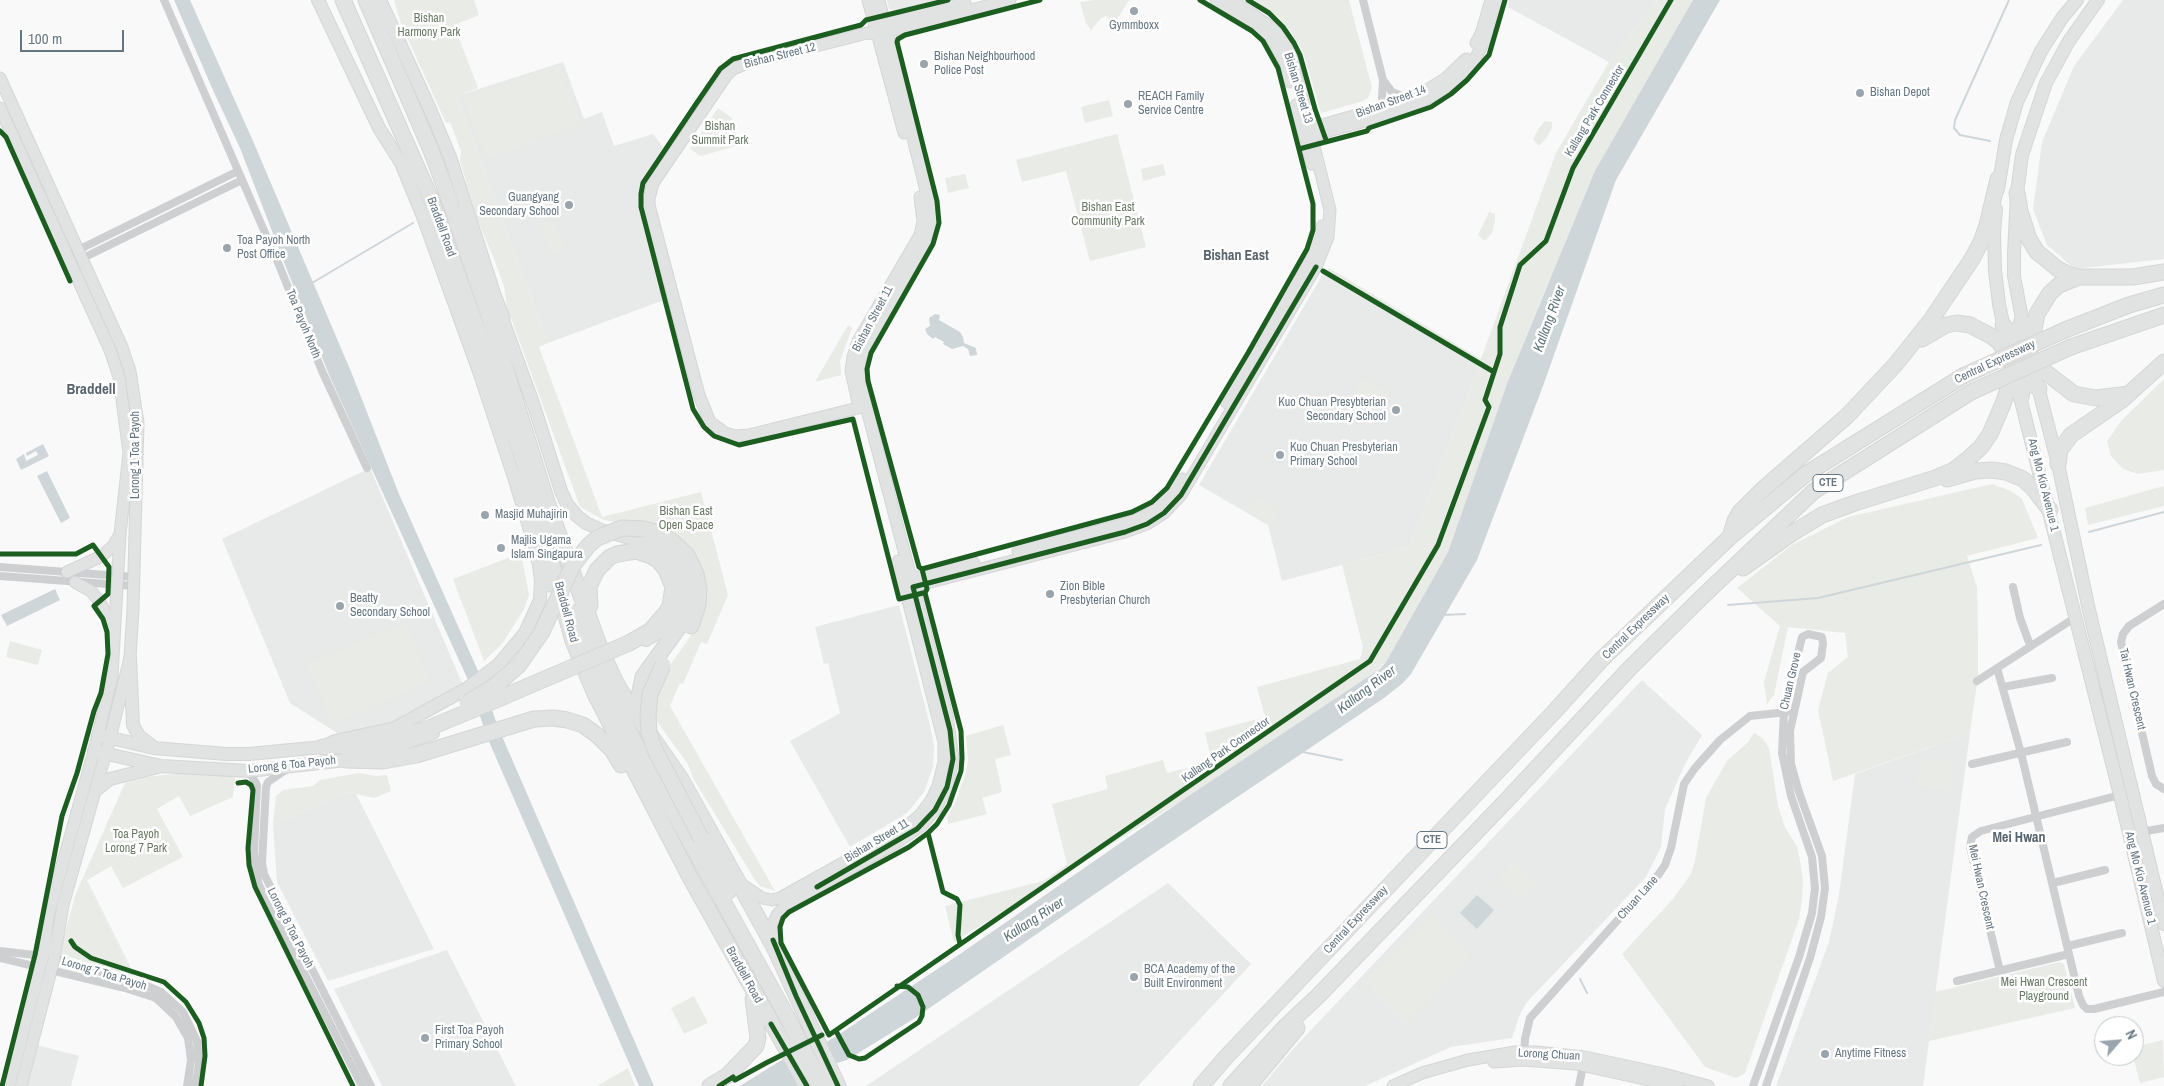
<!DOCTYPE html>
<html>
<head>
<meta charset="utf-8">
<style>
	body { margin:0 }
	#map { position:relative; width:2164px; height:1086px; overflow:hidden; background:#f9f9f9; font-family:"Archivo Narrow",sans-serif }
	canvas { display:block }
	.north { position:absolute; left:2094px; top:1016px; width:50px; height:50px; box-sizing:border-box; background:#fff; border:1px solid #c1c8cd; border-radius:50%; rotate:63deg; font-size:14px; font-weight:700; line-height:20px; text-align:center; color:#657683 }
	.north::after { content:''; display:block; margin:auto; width:18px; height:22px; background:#99a4ac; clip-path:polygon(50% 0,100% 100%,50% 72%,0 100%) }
	.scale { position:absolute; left:20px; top:30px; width:104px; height:22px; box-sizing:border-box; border:2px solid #657683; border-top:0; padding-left:6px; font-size:15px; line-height:18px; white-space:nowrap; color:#657683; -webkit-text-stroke:4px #fff; paint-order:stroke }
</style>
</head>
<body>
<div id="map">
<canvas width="2164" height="1086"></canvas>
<div class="north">N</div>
<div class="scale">100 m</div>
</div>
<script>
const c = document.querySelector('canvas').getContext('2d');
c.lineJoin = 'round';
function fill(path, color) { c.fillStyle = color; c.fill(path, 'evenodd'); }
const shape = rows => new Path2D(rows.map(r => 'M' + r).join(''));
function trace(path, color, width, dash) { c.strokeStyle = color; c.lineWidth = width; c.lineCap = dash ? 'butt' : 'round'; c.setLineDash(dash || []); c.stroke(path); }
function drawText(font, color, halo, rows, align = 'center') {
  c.font = font + ' "Archivo Narrow",sans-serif'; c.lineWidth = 5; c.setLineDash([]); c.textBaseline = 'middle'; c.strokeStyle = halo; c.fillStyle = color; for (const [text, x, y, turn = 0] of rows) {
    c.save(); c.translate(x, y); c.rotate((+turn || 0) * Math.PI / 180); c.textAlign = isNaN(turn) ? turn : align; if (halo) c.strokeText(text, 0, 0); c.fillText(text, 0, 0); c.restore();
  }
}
const built = shape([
	[887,0,938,0,896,11,889,9],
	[1509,0,1658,0,1609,62,1508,7],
	[2123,0,2164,0,2164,259,2075,269,2047,245,2033,209,2042,142,2074,66],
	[563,62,584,119,602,112,614,146,653,134,663,147,642,180,640,188,640,202,664,300,548,343,457,96],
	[1323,274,1479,366,1409,547,1282,581,1268,525,1199,485],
	[370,468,465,690,390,724,340,735,290,703,222,539],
	[899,605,930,725,934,746,933,767,924,792,907,813,850,847,790,741,840,713,828,663,824,664,815,627],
	[1642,680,1702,735,1685,764,1665,809,1661,847,1646,877,1526,1003,1519,1017,1512,1038,1451,1047,1365,1086,1262,1086,1294,1048],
	[1970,733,1923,1086,1776,1086,1829,942,1839,895,1855,774],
	[343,793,356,794,434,949,328,981,277,882,273,825],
	[1168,883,1251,964,1138,1086,866,1086],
	[447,950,516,1086,382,1086,334,989],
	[37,1045,79,1056,71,1086,26,1086]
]);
const green = shape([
	[394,0,474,0,479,15,454,25,478,88,457,96,548,343,539,347,602,517,701,492,728,595,707,644,701,642,683,684,680,683,670,706,775,891,760,886,755,880,693,778,688,764,652,715,653,703,666,671,690,637,701,616,620,524,602,519,580,507,507,307,504,286,492,254,477,219,460,161,461,151,450,122,446,123,401,24],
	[1095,0,1129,0,1114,24,1106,16,1101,18,1091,30,1086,23,1080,2],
	[1254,0,1349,0,1372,88,1368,98,1363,101,1321,113,1303,52,1291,32,1279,18],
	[1658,0,1693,0,1547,286,1508,381,1448,552,1386,662,1369,678,1181,801,954,942,945,906,1043,881,1067,864,1052,804,1108,789,1105,776,1163,760,1167,773,1212,762,1205,733,1265,717,1257,687,1360,659,1363,647,1342,565,1409,547,1479,366,1323,274,1329,268,1481,359,1556,153,1609,62],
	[559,65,581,124,486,159,464,99],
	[1109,100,1113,116,1085,123,1081,107],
	[718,108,732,118,739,145,701,156,690,149],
	[1545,121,1552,122,1552,128,1547,137,1540,145,1538,145,1533,139,1539,128],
	[1117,134,1146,247,1090,261,1066,171,1022,182,1016,160],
	[1163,164,1166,175,1143,181,1141,169],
	[965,174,969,188,948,193,945,178],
	[546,195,551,210,524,220,519,205],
	[1489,212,1495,214,1495,221,1492,233,1485,241,1478,235],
	[554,219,565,249,551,254,540,224],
	[848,325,852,328,840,361,841,375,815,382],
	[1362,378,1390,394,1381,408,1354,392],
	[2164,379,2164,470,2138,474,2123,469,2111,456,2107,441,2122,420],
	[1992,484,2011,491,2022,499,2038,538,1967,556,1977,587,1978,635,1978,675,1970,733,1833,781,1818,710,1828,673,1848,657,1845,633,1788,627,1774,695,1767,704,1764,682,1780,626,1737,588,1792,545,1848,517],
	[2164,486,2164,506,2088,525,2085,508],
	[1256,496,1280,511,1271,526,1247,510],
	[521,553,529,595,523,611,502,644,484,661,453,579],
	[406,622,431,681,332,724,306,665],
	[10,641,42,650,38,665,6,657],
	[1003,725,1011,755,995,759,1002,792,982,798,987,814,948,824,947,818,954,805,966,773,968,760,966,736],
	[1754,733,1762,738,1769,748,1778,806,1785,827,1797,847,1800,861,1803,880,1802,899,1799,919,1745,1073,1736,1078,1705,1067,1622,954,1672,900,1691,874,1695,861,1706,798,1727,761,1748,742],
	[1934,758,1953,761,1950,791,1917,787,1919,760],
	[181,773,235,775,233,797,190,816,179,796,157,809,183,857,123,888,111,866,87,880,134,974,133,976,59,954,76,893,125,783,146,777],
	[359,773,376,776,387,775,391,791,374,798,356,794,343,793,273,825,276,796,283,790,313,786,320,780],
	[1513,861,1537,883,1520,901,1497,879],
	[1431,913,1472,956,1407,1024,1364,982],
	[2060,962,2064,964,2075,1008,1929,1041,1935,992],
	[694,996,708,1023,684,1034,671,1008],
	[2163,1040,2164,1077,2140,1083,2133,1056,2134,1047],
	[628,1068,635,1086,597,1086]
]);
const water = shape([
	[174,0,190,0,253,141,352,374,399,494,479,673,498,727,654,1086,639,1086,487,737,468,680,330,377,287,270,240,148,212,88],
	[1693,0,1720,0,1616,180,1543,386,1477,560,1411,674,1403,683,1384,698,1147,858,915,1018,847,1060,824,1067,796,1086,740,1086,780,1061,815,1049,835,1037,960,954,1181,801,1380,669,1386,662,1448,552,1508,381,1595,171],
	[935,314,940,315,939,320,960,332,963,337,964,343,976,348,977,355,970,356,968,349,963,346,952,349,943,344,944,342,935,337,933,339,927,334,925,329,930,326,929,318],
	[43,444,49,456,21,470,16,459,24,454,26,461,38,455,36,451,27,456,26,453],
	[47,471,70,518,61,523,37,476],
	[55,589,60,600,7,626,1,615],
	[1477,895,1494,910,1477,929,1460,913]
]);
const stream = shape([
	[1990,141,1960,135,1954,128,1955,120,2009,0],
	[312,283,413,223],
	[2089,532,2164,512],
	[1728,605,1818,598,2041,545],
	[1442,615,1465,614],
	[1303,752,1342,760],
	[1580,979,1587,993]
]);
const street = shape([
	[164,0,279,265,322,371,367,468],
	[1363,0,1383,80,1382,98,1384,107,1388,109],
	[1383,80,1392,92,1408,98],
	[74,252,238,171],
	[79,260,242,180],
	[0,567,134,577],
	[0,576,134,586],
	[2013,587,2020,618,2030,645],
	[2164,604,2129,626,2123,634,2121,642,2152,776,2156,784,2164,789],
	[1997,668,2021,753,2079,996,2083,1005,2087,1009,2094,1009,2164,992],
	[1977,681,2076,617],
	[2003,687,2052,678],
	[1972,764,2067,742],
	[287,769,268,782,266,787,262,863,264,874,371,1086],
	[249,771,257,785,254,852,256,874,259,885,362,1086],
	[2141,832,2164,828],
	[2053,883,2105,870],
	[2068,946,2122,933],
	[0,951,43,956,64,961,147,986,161,992,183,1012,197,1041,199,1064,195,1086],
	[0,958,125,988,156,998,176,1017,188,1038,191,1060,187,1086],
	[2000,971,1970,847,1972,837,1981,831,2120,795],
	[1957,981,2069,954],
	[1524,1056,1525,1039,1530,1018,1659,874,1665,865,1671,848,1684,784,1695,768,1720,740,1750,716,1787,712],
	[1579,1086,1584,1061],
	[1753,1086,1799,957,1812,913,1815,888,1812,857,1791,796,1782,753,1784,712,1802,637,1808,634,1822,637,1823,644,1821,658,1803,672,1790,731,1791,764,1799,792,1822,856,1825,888,1821,917,1810,958,1766,1086]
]);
const secondary = shape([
	[868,0,904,133],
	[1216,0,1255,23,1274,43,1285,62,1290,82],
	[879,26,965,3],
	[1476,43,1481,34,1491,0],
	[0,78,122,347,130,371,138,423,133,609,130,658,110,738,63,905,54,959,21,1086],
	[1296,105,1312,164],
	[0,108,110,350,119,377,129,453,120,534,112,676,94,751,48,916,45,948,9,1086],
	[1305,130,1384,107,1425,91,1445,79,1466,59],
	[1307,137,1394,113,1423,101,1446,88,1462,74,1475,59,1493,24,1499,0],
	[858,402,851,371,853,357,858,341,920,235,923,222,920,197],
	[1227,403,1309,263,1317,245,1322,226],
	[866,406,749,435,735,436,725,433,710,422,699,395,649,205,649,199,653,183,726,76,733,69,745,64,867,33,878,34,1010,0],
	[1018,551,1117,526,1143,517,1160,506,1182,479],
	[67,572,102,556,113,546,119,536],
	[905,580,974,563],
	[75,582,91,591,100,602,113,630],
	[907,588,1125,532,1147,524,1164,513,1181,495,1316,267,1328,237,1330,210,1292,58,1281,38,1271,27,1231,0],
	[740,883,762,898,772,900,780,898,904,829,921,814,932,799,938,786,944,762,944,742,898,561],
	[774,945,774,922,777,915,784,907,899,841,921,826,935,810,947,787,953,759,947,715,860,383,860,361,864,348,927,242,931,220,929,203,879,0],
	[1494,1062,1523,1060,1576,1064,1677,1086],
	[1393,1086,1422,1073,1468,1060,1515,1052,1536,1052,1585,1057,1664,1074,1708,1086]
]);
const primary = shape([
	[380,0,429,107,450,157,502,318,534,406,561,491,567,504,577,516,586,523,601,530,652,544,667,553,672,561],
	[1998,189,2006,140,2017,102,2041,51,2062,18,2077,0],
	[1996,209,1994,233,1995,271,1999,304,2005,333],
	[2024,329,2014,276,2014,253,2017,193,2022,155,2046,83,2069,41,2098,0],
	[2030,356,2058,464,2089,610,2164,924],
	[2018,389,2120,795,2164,981],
	[646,640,661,631,673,619,679,602,680,585],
	[130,658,133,725,139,736,152,746],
	[98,735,154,748,226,754,249,754,323,747,335,741,395,728,466,689,498,665,525,633,540,600,541,581,538,557,514,477,480,374,422,214,401,163,379,128,318,0],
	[94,751,161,766,249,771,346,760,391,748,433,733],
	[96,790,110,779,158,767]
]);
const highway = shape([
	[343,0,431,199,523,459,573,641,595,694,691,879,807,1086],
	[366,0,431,150,447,193,491,322,547,502,600,648,615,681,628,703,681,779,757,916,775,949,838,1086],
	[2017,193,2020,211,2029,239,2037,252,2058,269,2070,275,2079,277,2133,277,2164,272],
	[490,288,502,318],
	[2003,325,2044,371,2074,394,2096,398,2129,394],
	[2065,330,2129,305,2164,295],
	[1922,339,1946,325,1957,323,1970,325,1991,336,1999,342,2012,363,2039,389],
	[2071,347,2164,315],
	[2021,397,2037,314,2050,293,2059,285,2079,277],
	[2058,464,2060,450,2071,435,2122,400,2164,362],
	[1947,479,1975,471,1992,470,2006,472,2023,479,2033,488,2050,510],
	[644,529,658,533,673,542,687,555,696,574,699,589,698,605,691,626],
	[1730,537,1735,521,1740,512,1762,490,1847,416,1895,365,1931,320,1972,259,1981,242,1987,225,1998,179],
	[538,557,549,584],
	[1743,568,1791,534,1822,515,1855,503,1935,478,1954,470,1968,459,1981,447,1990,434,2003,404,2009,386,2012,363,2022,321],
	[590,606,589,587,597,570,610,557,617,554,636,551,651,556,659,561,666,570,673,587,670,606,666,613,650,631,629,643],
	[577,612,586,641,604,684,622,719,785,1013,822,1086],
	[643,721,639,696,643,677,681,624,687,603,686,582,681,570,667,553],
	[323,747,363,744,390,738,424,730,470,711],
	[346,760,383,761,416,755,534,719,554,718,567,720,583,725,597,735,612,750,621,765],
	[701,838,729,891],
	[728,1075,756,1046,758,1038,753,999],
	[710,1086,735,1071],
	[1201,1086,1227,1056,1554,712,1602,659,1729,538,1806,474,1963,376],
	[1231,1086,1284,1028,1318,996,1506,801,1630,668,1703,596,1814,491,1971,392],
	[1249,1086,1297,1028]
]);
const highwayBridge = shape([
	[1963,376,2065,330],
	[1971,392,2071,347],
	[663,665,650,694,648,715,649,733,655,750,701,838],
	[467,703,496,685,519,665,542,632,573,565,588,546,597,538,622,528,644,529],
	[470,711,629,643]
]);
const cycleway = shape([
	[1248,0,1269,13,1283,27,1294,43,1300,55,1315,109,1326,140],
	[898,39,897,42,937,201,939,223,933,244,871,353,867,369,868,381,919,567,922,569,927,589,925,593,961,731,962,758,961,771,949,805,937,824,928,833,909,847,789,912,783,918,780,927,781,943,829,1035,1370,661,1438,545,1489,407,1485,400,1500,354,1500,327,1520,265,1546,241,1573,168,1671,0],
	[898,39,905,35,1040,0],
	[0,131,6,137,70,281],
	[1299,149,1367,131,1369,128,1431,107,1451,94,1467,80,1489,55,1505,0],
	[1323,271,1494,372],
	[0,554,76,554,93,545,109,567,108,594,94,606,103,619,107,632,108,654,101,693,94,711,77,773,62,816,35,955,2,1086],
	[922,569,1132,512,1152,502,1167,488,1248,353,1307,249,1313,230,1313,204,1278,68,1263,41,1252,31,1200,0],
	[923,593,899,599,853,419,739,445,714,436,704,427,693,409,641,207,641,194,643,183,696,104,720,69,733,59,861,25,866,20,948,0],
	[238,783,246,782,251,785,253,790,248,848,249,865,255,887,353,1086],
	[928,833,943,892,957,899,960,905,958,935,960,944],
	[817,887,917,829,935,810,947,787,953,759,950,730,913,587,1125,532,1147,524,1164,513,1181,495,1316,267],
	[773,940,796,996,838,1086],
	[71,941,75,947,91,958,164,982,186,1002,199,1023,204,1038,205,1056,201,1086],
	[771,1024,807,1086],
	[836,1031,849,1055,859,1059,865,1058,919,1022,922,1016,923,1007,918,995,908,987,897,986],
	[719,1086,733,1077,735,1080,766,1063,822,1035]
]);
const markers = [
	[1134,11,5,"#99a4ac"],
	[924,64,5,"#99a4ac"],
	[1860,93,5,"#99a4ac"],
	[1128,104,5,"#99a4ac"],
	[569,205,5,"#99a4ac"],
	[227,248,5,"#99a4ac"],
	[1396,410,5,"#99a4ac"],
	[1280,455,5,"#99a4ac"],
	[485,515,5,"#99a4ac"],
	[501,548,5,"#99a4ac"],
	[1050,594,5,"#99a4ac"],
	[340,606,5,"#99a4ac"],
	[1134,977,5,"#99a4ac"],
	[425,1038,5,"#99a4ac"],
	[1825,1054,5,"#99a4ac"]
];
const shields = [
	[1828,483,30],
	[1432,840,30]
];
const shieldNames = [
	["CTE",1828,483],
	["CTE",1432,840]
];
const parkNames = [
	["Bishan",429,19],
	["Harmony Park",429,33],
	["Bishan",720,127],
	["Summit Park",720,141],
	["Bishan East",1108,208],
	["Community Park",1108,222],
	["Bishan East",686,512],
	["Open Space",686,526],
	["Toa Payoh",136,835],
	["Lorong 7 Park",136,849],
	["Mei Hwan Crescent",2044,983],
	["Playground",2044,997]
];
const poiNames = [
	["Gymmboxx",1134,26,"center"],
	["Bishan Neighbourhood",934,57],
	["Police Post",934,71],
	["Bishan Depot",1870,93],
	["REACH Family",1138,97],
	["Service Centre",1138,111],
	["Guangyang",559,198,"right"],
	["Secondary School",559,212,"right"],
	["Toa Payoh North",237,241],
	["Post Office",237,255],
	["Kuo Chuan Presybterian",1386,403,"right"],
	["Secondary School",1386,417,"right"],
	["Kuo Chuan Presbyterian",1290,448],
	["Primary School",1290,462],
	["Masjid Muhajirin",495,515],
	["Majlis Ugama",511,541],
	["Islam Singapura",511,555],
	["Zion Bible",1060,587],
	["Presbyterian Church",1060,601],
	["Beatty",350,599],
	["Secondary School",350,613],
	["BCA Academy of the",1144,970],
	["Built Environment",1144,984],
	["First Toa Payoh",435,1031],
	["Primary School",435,1045],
	["Anytime Fitness",1835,1054]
];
const streetNames = [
	["Bishan Street 12",780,56,-14],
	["Bishan Street 13",1298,88,73],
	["Bishan Street 14",1391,102,-20],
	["Kallang Park Connector",1595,111,-59],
	["Braddell Road",441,227,70],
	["Bishan Street 11",873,319,-62],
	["Toa Payoh North",303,324,68],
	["Central Expressway",1995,362,-25],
	["Lorong 1 Toa Payoh",136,455,-90],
	["Ang Mo Kio Avenue 1",2043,485,76],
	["Braddell Road",566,612,75],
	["Central Expressway",1636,627,-44],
	["Chuan Grove",1791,681,-77],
	["Tai Hwan Crescent",2132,689,77],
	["Kallang Park Connector",1226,750,-35],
	["Lorong 6 Toa Payoh",292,765,-6],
	["Bishan Street 11",877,841,-31],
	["Ang Mo Kio Avenue 1",2140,878,76],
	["Mei Hwan Crescent",1981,887,78],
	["Chuan Lane",1638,898,-48],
	["Central Expressway",1356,920,-47],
	["Lorong 8 Toa Payoh",290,928,63],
	["Lorong 7 Toa Payoh",104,974,17],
	["Braddell Road",744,975,61],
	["Lorong Chuan",1549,1055,3]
];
const neighbourhoodNames = [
	["Bishan East",1236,256],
	["Mei Hwan",2019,838]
];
const waterNames = [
	["Kallang River",1550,319,-70],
	["Kallang River",1367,690,-37],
	["Kallang River",1034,920,-33]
];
const quarterNames = [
	["Braddell",91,390]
];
fill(built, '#e8e9e9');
fill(green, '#e8ebe6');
fill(water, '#ced6d9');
trace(stream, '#ced6d9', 2);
trace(secondary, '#d5d6d7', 13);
trace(primary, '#d5d6d7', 14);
trace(highway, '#d5d6d6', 17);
trace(street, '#cecfd0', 8);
trace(secondary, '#e1e2e2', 11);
trace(primary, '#e1e2e2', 12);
trace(highway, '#e1e2e2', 15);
trace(highwayBridge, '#d5d6d6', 17, []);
trace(highwayBridge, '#e1e2e2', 15);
trace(cycleway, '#1b5e20', 5);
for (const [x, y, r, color] of markers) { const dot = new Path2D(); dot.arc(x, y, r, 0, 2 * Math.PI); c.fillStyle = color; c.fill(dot); trace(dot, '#fff', 2); }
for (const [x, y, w] of shields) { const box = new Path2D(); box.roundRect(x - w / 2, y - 8.5, w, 17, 4); c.fillStyle = '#fff'; c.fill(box); trace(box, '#657683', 1); }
drawText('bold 11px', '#657683', null, shieldNames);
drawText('12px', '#687a64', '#fff', parkNames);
drawText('12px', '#657683', '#fff', poiNames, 'left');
drawText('12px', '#657683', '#fff', streetNames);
drawText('bold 14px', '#57646e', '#fff', neighbourhoodNames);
drawText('italic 14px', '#60757c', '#fff', waterNames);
drawText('bold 15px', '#57646e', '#fff', quarterNames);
</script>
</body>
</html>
